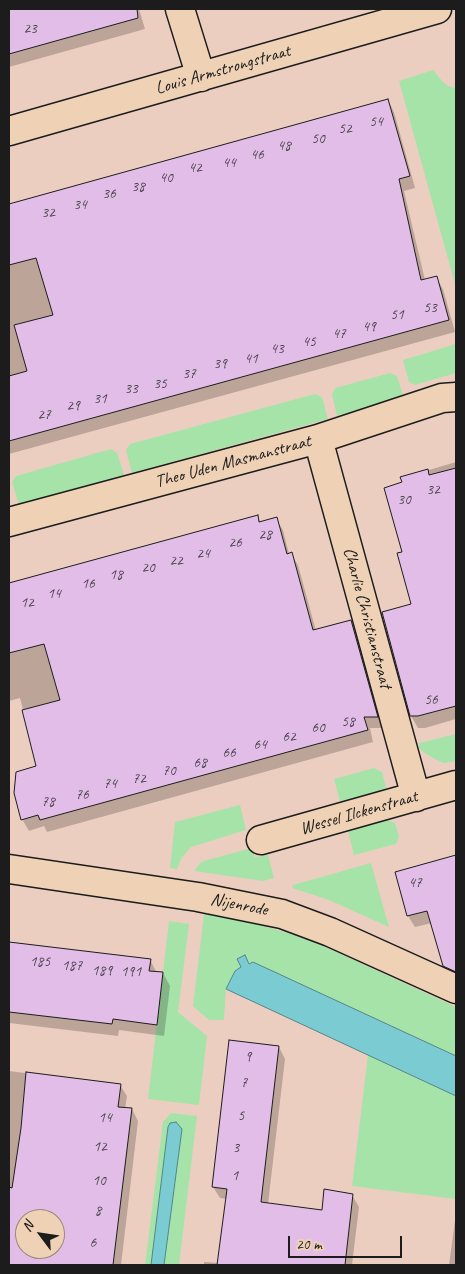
<!DOCTYPE html>
<html>
<head>
<meta charset="utf-8">
<style>
	body { margin:0 }
	#map { position:relative; width:465px; height:1274px; overflow:hidden; background:#eccec0; font-family:Caveat,sans-serif }
	canvas { display:block }
	.frame { position:absolute; inset:0; border:10px solid #1c1c1c; pointer-events:none }
	.north { position:absolute; left:15px; top:1209px; width:50px; height:50px; box-sizing:border-box; background:#efd2b6; border:1px solid #9b8978; border-radius:50%; rotate:301deg; font-size:14px; font-weight:700; line-height:20px; text-align:center; color:#1c1c1c }
	.north::after { content:''; display:block; margin:auto; width:18px; height:22px; background:#1c1c1c; clip-path:polygon(50% 0,100% 100%,50% 72%,0 100%) }
	.scale { position:absolute; left:288px; top:1236px; width:114px; height:22px; box-sizing:border-box; border:2px solid #1c1c1c; border-top:0; padding-left:6px; font-size:15px; line-height:18px; white-space:nowrap; color:#1c1c1c; -webkit-text-stroke:4px #efd2b6; paint-order:stroke }
</style>
</head>
<body>
<div id="map">
<canvas width="465" height="1274"></canvas>
<div class="frame"></div>
<div class="north">N</div>
<div class="scale">20 m</div>
</div>
<script>
const c = document.querySelector('canvas').getContext('2d');
c.lineJoin = 'round';
function fill(path, color) { c.fillStyle = color; c.fill(path, 'evenodd'); }
const shape = rows => new Path2D(rows.map(r => 'M' + r).join(''));
function trace(path, color, width, dash) { c.strokeStyle = color; c.lineWidth = width; c.lineCap = dash ? 'butt' : 'round'; c.setLineDash(dash || []); c.stroke(path); }
function drawText(font, color, halo, rows, align = 'center') {
  c.font = font + ' Caveat,sans-serif'; c.lineWidth = 4; c.setLineDash([]); c.textBaseline = 'middle'; c.strokeStyle = halo; c.fillStyle = color; for (const [text, x, y, turn = 0] of rows) {
    c.save(); c.translate(x, y); c.rotate((+turn || 0) * Math.PI / 180); c.textAlign = isNaN(turn) ? turn : align; if (halo) c.strokeText(text, 0, 0); c.fillText(text, 0, 0); c.restore();
  }
}
const green = shape([
	[433,70,443,82,448,86,456,88,456,288,399,81],
	[456,344,456,373,415,385,409,382,403,360],
	[390,373,397,376,404,398,337,416,332,394,335,388],
	[315,394,322,397,328,419,132,473,126,450,130,444],
	[111,449,117,453,124,475,19,505,12,482,16,476],
	[456,734,456,761,444,763,439,761,426,754,419,748,419,743],
	[374,768,382,772,386,788,382,794,341,805,334,779],
	[240,805,246,830,191,847,182,857,177,869,170,868,175,822],
	[388,820,395,823,399,837,396,844,354,855,348,831],
	[251,848,255,857,268,855,274,878,263,881,194,871,200,863,204,861],
	[371,863,389,927,329,900,292,888,293,885],
	[204,914,243,920,306,938,456,1007,456,1056,253,962,235,971,226,989,224,1020,209,1020,193,1006],
	[169,921,189,924,178,1012,207,1036,199,1105,148,1099],
	[368,1055,456,1096,456,1199,352,1186],
	[171,1113,197,1116,179,1265,145,1265,163,1122]
]);
const water = shape([
	[245,955,249,964,253,962,456,1056,456,1096,226,989,235,971,241,967,237,959,245,955],
	[176,1122,182,1129,164,1265,151,1265,168,1127,170,1123,176,1122]
]);
const shadow = shape([
	[9,9,139,9,145,29,9,67],
	[388,100,394,112,415,188,404,191,425,280,436,277,443,289,455,332,9,454,9,205],
	[456,462,456,719,425,728,418,728,411,716,413,604,404,553,402,478],
	[257,516,261,523,276,519,283,530,289,554,291,554,298,565,316,631,351,622,358,633,383,728,370,728,373,742,47,832,44,826,29,831,22,819,38,767,20,698,9,701,9,585],
	[456,856,456,951,444,954,432,923,415,927,408,916,396,873],
	[9,943,150,960,157,973,163,973,170,986,164,1036,119,1030,118,1036,9,1023],
	[279,1047,285,1059,268,1204,323,1211,352,1195,359,1207,352,1265,204,1265,204,1262,219,1263,227,1199,220,1198,213,1187],
	[9,1071,120,1085,127,1096,125,1109,132,1109,138,1121,121,1265,9,1265],
	[25,1219,55,1219,55,1249,25,1249],
	[456,1213,456,1265,449,1265]
]);
const building = shape([
	[9,9,137,9,138,18,9,54,9,9],
	[388,99,410,176,399,179,421,280,437,276,449,320,9,441,9,376,27,371,14,325,53,315,36,258,9,265,9,204,388,99],
	[456,468,456,706,418,716,410,716,382,612,411,604,397,553,402,552,384,488,402,482,400,477,428,469,429,475,456,468],
	[258,515,259,522,277,517,287,554,292,552,313,630,351,620,378,717,364,717,368,730,40,820,38,815,21,820,14,793,16,772,36,766,22,710,60,700,44,644,9,653,9,583,258,515],
	[456,855,456,972,443,966,427,911,407,916,395,872,456,855],
	[9,942,151,959,149,971,163,972,157,1025,113,1019,112,1024,9,1012,9,942],
	[229,1040,279,1046,261,1202,322,1210,324,1189,353,1194,345,1265,217,1265,227,1189,212,1187,229,1040],
	[26,1072,121,1084,118,1107,132,1108,113,1265,9,1265,9,1187,12,1188,21,1128,26,1072],
	[25,1219,55,1219,55,1249,25,1249,25,1219]
]);
const minor = shape([
	[180,9,201,77],
	[9,131,437,9],
	[318,439,416,797],
	[9,522,318,439,442,398,456,397],
	[261,840,456,785],
	[9,869,198,897,282,914,330,932,456,989]
]);
const numberNames = [
	["23",30,29],
	["54",376,122],
	["52",345,129],
	["50",318,139],
	["48",284,146],
	["46",257,155],
	["44",229,163],
	["42",195,168],
	["40",166,178],
	["38",138,187],
	["36",109,194],
	["34",80,205],
	["32",48,213],
	["53",430,308],
	["51",397,315],
	["49",369,327],
	["47",339,334],
	["45",309,342],
	["43",277,349],
	["41",251,359],
	["39",220,364],
	["37",189,374],
	["35",160,384],
	["33",131,389],
	["31",100,399],
	["29",73,406],
	["27",44,415],
	["32",433,490],
	["30",404,500],
	["28",265,535],
	["26",235,543],
	["24",203,554],
	["22",176,561],
	["20",148,568],
	["18",116,575],
	["16",88,584],
	["14",54,594],
	["12",27,603],
	["56",431,700],
	["58",348,722],
	["60",318,728],
	["62",289,737],
	["64",260,745],
	["66",229,753],
	["68",200,763],
	["70",169,771],
	["72",139,779],
	["74",110,784],
	["76",82,795],
	["78",48,802],
	["47",415,883],
	["185",40,962],
	["187",72,966],
	["189",102,971],
	["191",131,972],
	["9",248,1057],
	["7",244,1083],
	["5",241,1116],
	["14",105,1118],
	["12",100,1147],
	["3",236,1148],
	["1",235,1176],
	["10",99,1181],
	["8",98,1211],
	["6",93,1243]
];
const streetNames = [
	["Louis Armstrongstraat",223,70,-16],
	["Theo Uden Masmanstraat",233,462,-15],
	["Charlie Christianstraat",367,618,75],
	["Wessel Ilckenstraat",359,813,-16],
	["Nijenrode",239,905,11]
];
fill(green, '#a6e3a9');
fill(water, '#7acbd2');
trace(water, '#548589', 1);
fill(shadow, '#0003');
fill(building, '#e1bde8');
trace(building, '#1c1c1c', 1);
trace(minor, '#1c1c1c', 31);
trace(minor, '#efd2b6', 28);
drawText('15px', '#4d444f', null, numberNames);
drawText('18px', '#1c1c1c', '#efd2b6', streetNames);
</script>
</body>
</html>
